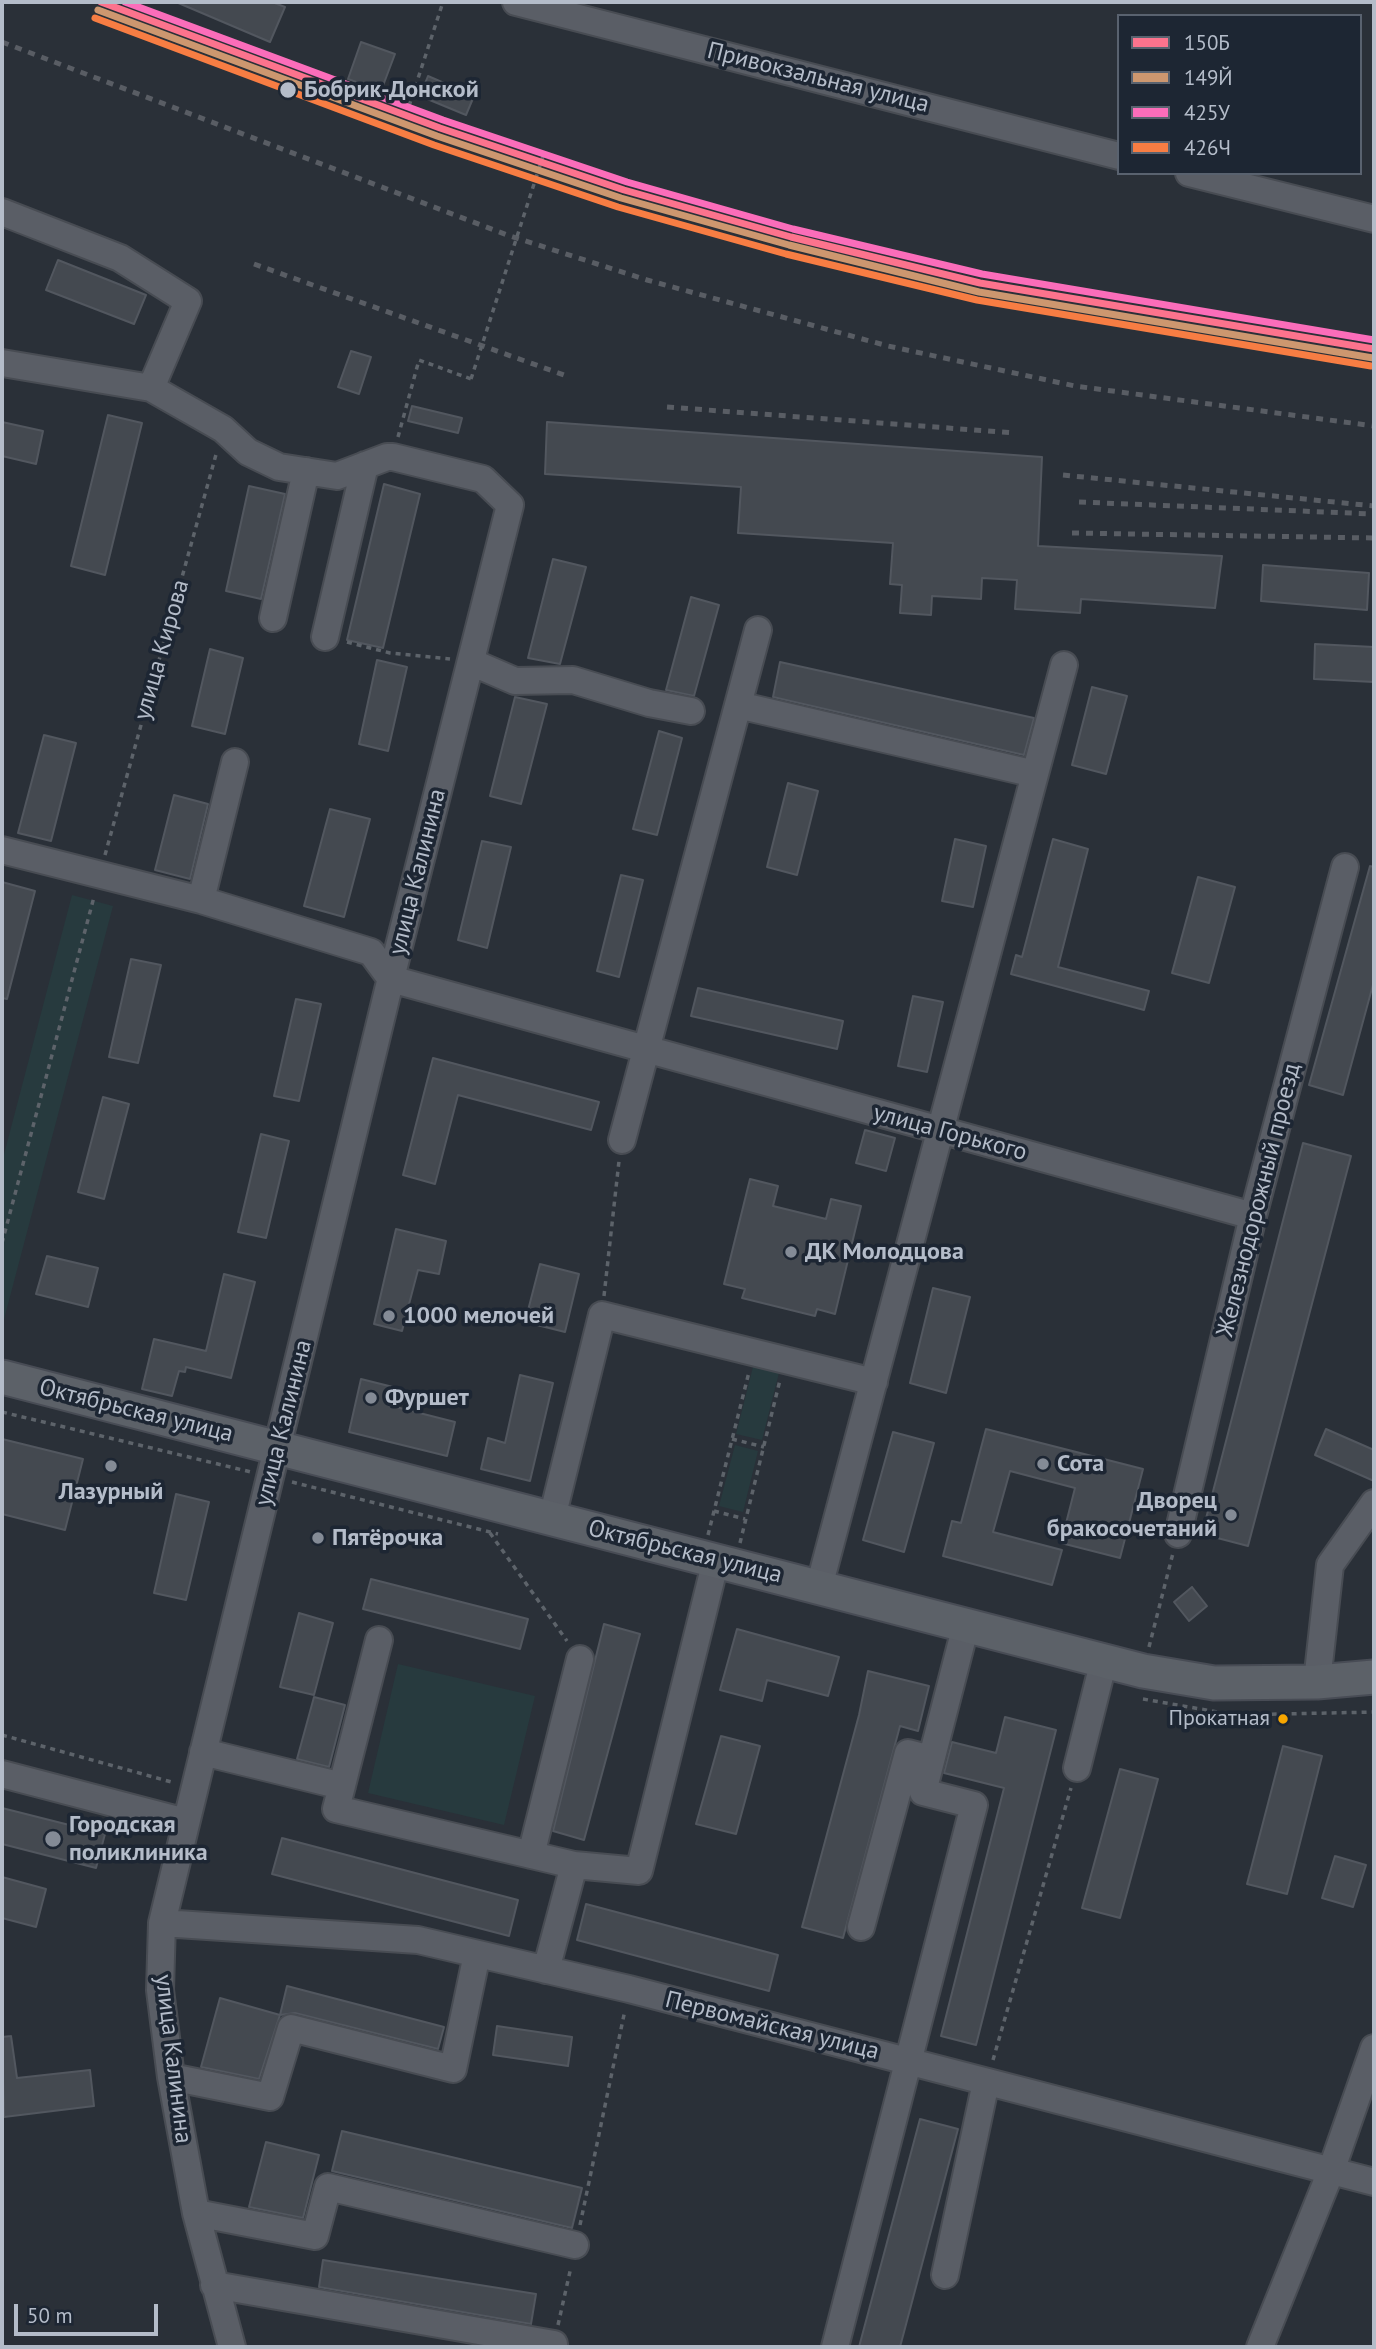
<!DOCTYPE html>
<html>
<head>
<meta charset="utf-8">
<style>
	body { margin:0 }
	#map { position:relative; width:1376px; height:2349px; overflow:hidden; background:#2a3038; font-family:"PT Sans",sans-serif }
	canvas { display:block }
	.frame { position:absolute; inset:0; border:4px solid #b4bcc9; pointer-events:none }
	.legend { position:absolute; left:1117px; top:14px; width:245px; height:161px; box-sizing:border-box; background:#1d2633; border:2px solid #59626f; margin:0; padding:9px 12px; list-style:none; font-size:21px; color:#b4bcc9 }
	.legend li { display:flex; align-items:center; gap:14px; height:35px }
	.legend b { width:35px; border:2px solid #59626f }
	.scale { position:absolute; left:14px; top:2304px; width:144px; height:32px; box-sizing:border-box; border:4px solid #b4bcc9; border-top:0; padding-left:9px; font-size:21px; line-height:24px; white-space:nowrap; color:#b4bcc9; -webkit-text-stroke:5px #1d2633; paint-order:stroke }
</style>
</head>
<body>
<div id="map">
<canvas width="1376" height="2349"></canvas>
<div class="frame"></div>
<ul class="legend">
<li><b style="height:9px;background:#fc738d"></b>150Б</li>
<li><b style="height:9px;background:#cd976f"></b>149Й</li>
<li><b style="height:9px;background:#fb6dba"></b>425У</li>
<li><b style="height:9px;background:#f77d43"></b>426Ч</li>
</ul>
<div class="scale">50 m</div>
</div>
<script>
const c = document.querySelector('canvas').getContext('2d');
c.lineJoin = 'round';
function fill(path, color) { c.fillStyle = color; c.fill(path, 'evenodd'); }
const shape = rows => new Path2D(rows.map(r => 'M' + r).join(''));
function trace(path, color, width, dash) { c.strokeStyle = color; c.lineWidth = width; c.lineCap = dash ? 'butt' : 'round'; c.setLineDash(dash || []); c.stroke(path); }
function drawText(font, color, halo, rows, align = 'center') {
  c.font = font + ' "PT Sans",sans-serif'; c.lineWidth = 7; c.setLineDash([]); c.textBaseline = 'middle'; c.strokeStyle = halo; c.fillStyle = color; for (const [text, x, y, turn = 0] of rows) {
    c.save(); c.translate(x, y); c.rotate((+turn || 0) * Math.PI / 180); c.textAlign = isNaN(turn) ? turn : align; if (halo) c.strokeText(text, 0, 0); c.fillText(text, 0, 0); c.restore();
  }
}
const green = shape([
	[72,895,113,906,2,1327,2,1162],
	[755,1359,781,1365,762,1440,736,1434],
	[735,1445,758,1451,743,1512,719,1506],
	[398,1664,535,1696,504,1825,368,1793]
]);
const building = shape([
	[176,2,272,2,285,7,270,42,176,2],
	[361,42,395,54,381,91,348,79,361,42],
	[428,76,474,96,466,115,420,96,428,76],
	[58,260,146,295,134,324,46,290,58,260],
	[351,351,371,357,359,394,338,387,351,351],
	[412,406,462,418,458,433,408,421,412,406],
	[108,415,142,423,105,575,71,566,108,415],
	[2,422,43,431,36,464,2,456,2,422],
	[547,422,1042,457,1038,546,1222,556,1215,608,1081,599,1080,613,1015,609,1017,580,982,578,981,599,932,596,931,615,900,613,902,585,890,584,893,543,738,533,741,487,545,474,547,422],
	[384,484,420,494,383,648,347,640,384,484],
	[249,486,285,494,261,599,226,591,249,486],
	[553,559,586,567,560,664,528,658,553,559],
	[1263,565,1369,573,1367,610,1261,601,1263,565],
	[691,597,719,605,694,696,666,690,691,597],
	[1315,644,1374,647,1374,682,1314,679,1315,644],
	[210,649,243,658,225,734,192,726,210,649],
	[377,660,407,667,388,751,359,744,377,660],
	[780,662,1034,718,1024,755,773,697,780,662],
	[1092,687,1127,696,1106,774,1072,765,1092,687],
	[515,697,547,704,521,804,490,796,515,697],
	[659,731,682,738,657,835,633,829,659,731],
	[44,735,76,743,51,841,18,833,44,735],
	[788,783,818,791,797,875,767,867,788,783],
	[174,795,208,804,190,879,155,870,174,795],
	[330,809,370,819,344,917,304,906,330,809],
	[955,839,986,846,973,907,942,901,955,839],
	[1053,839,1088,849,1058,967,1149,991,1144,1010,1011,974,1016,955,1022,957,1053,839],
	[482,841,511,847,487,948,458,940,482,841],
	[1370,866,1374,867,1374,981,1343,1095,1309,1085,1370,866],
	[621,875,643,880,619,977,597,971,621,875],
	[1198,877,1235,887,1209,983,1172,973,1198,877],
	[2,882,35,891,7,999,2,998,2,882],
	[131,959,161,965,138,1063,109,1057,131,959],
	[698,988,843,1021,837,1049,691,1016,698,988],
	[913,996,943,1002,927,1072,898,1066,913,996],
	[296,999,321,1004,299,1101,274,1096,296,999],
	[433,1058,599,1102,591,1130,458,1095,435,1184,403,1175,433,1058],
	[103,1097,129,1104,104,1199,78,1192,103,1097],
	[865,1130,895,1138,886,1171,856,1163,865,1130],
	[261,1134,289,1141,266,1238,238,1232,261,1134],
	[1303,1143,1351,1156,1248,1546,1202,1534,1303,1143],
	[750,1179,778,1186,773,1206,826,1219,831,1199,861,1206,835,1314,817,1309,815,1316,742,1298,745,1289,724,1284,750,1179],
	[396,1229,446,1241,439,1274,418,1270,402,1331,374,1324,396,1229],
	[47,1256,98,1268,88,1307,36,1294,47,1256],
	[540,1264,579,1274,565,1332,525,1322,540,1264],
	[224,1274,255,1282,231,1378,186,1367,185,1372,179,1371,172,1396,142,1389,154,1339,206,1351,224,1274],
	[933,1288,970,1297,946,1393,910,1383,933,1288],
	[520,1375,553,1383,530,1481,481,1469,488,1438,505,1443,520,1375],
	[361,1379,393,1387,388,1405,455,1422,447,1456,349,1432,361,1379],
	[986,1429,1143,1469,1120,1558,1061,1543,1075,1488,1010,1471,993,1532,1062,1550,1052,1585,943,1556,952,1521,961,1523,986,1429],
	[1326,1429,1374,1450,1374,1481,1315,1455,1326,1429],
	[893,1432,934,1443,904,1552,863,1540,893,1432],
	[2,1439,83,1459,65,1530,2,1514,2,1439],
	[176,1494,209,1502,186,1600,154,1593,176,1494],
	[371,1579,528,1619,520,1649,363,1609,371,1579],
	[1192,1587,1207,1606,1189,1621,1174,1602,1192,1587],
	[299,1613,333,1623,314,1695,280,1687,299,1613],
	[604,1624,640,1634,584,1840,553,1831,604,1624],
	[737,1629,839,1657,828,1696,767,1680,762,1701,720,1690,737,1629],
	[868,1671,929,1686,918,1731,900,1726,843,1938,802,1927,859,1715,868,1671],
	[314,1697,345,1705,329,1767,297,1759,314,1697],
	[1005,1717,1056,1730,976,2045,941,2036,1004,1788,944,1773,952,1742,996,1753,1005,1717],
	[721,1736,760,1746,736,1834,696,1824,721,1736],
	[1283,1746,1322,1756,1287,1894,1247,1884,1283,1746],
	[1120,1769,1158,1779,1120,1918,1082,1908,1120,1769],
	[2,1808,105,1834,96,1868,2,1844,2,1808],
	[282,1838,518,1900,509,1936,272,1874,282,1838],
	[1335,1856,1366,1865,1353,1907,1322,1898,1335,1856],
	[2,1877,46,1889,36,1927,2,1918,2,1877],
	[586,1904,778,1955,769,1991,577,1940,586,1904],
	[287,1986,444,2027,438,2049,295,2013,280,2015,287,1986],
	[220,1998,280,2015,259,2079,201,2067,220,1998],
	[497,2026,572,2037,568,2066,493,2055,497,2026],
	[11,2036,17,2078,90,2070,94,2106,4,2117,2,2037,11,2036],
	[920,2119,958,2129,900,2347,859,2347,920,2119],
	[342,2131,582,2188,572,2228,332,2171,342,2131],
	[266,2142,319,2155,303,2218,249,2207,266,2142],
	[323,2260,536,2294,531,2324,319,2287,323,2260]
]);
const path = shape([
	[409,106,443,2],
	[499,139,544,153],
	[398,437,419,360,471,379],
	[347,642,390,653,450,659],
	[105,855,217,451],
	[2,1243,94,897],
	[604,1296,619,1161],
	[2,1412,251,1472],
	[732,1439,764,1447],
	[292,1482,498,1534],
	[714,1511,745,1519],
	[490,1533,567,1641],
	[708,1535,749,1372],
	[740,1543,780,1380],
	[1149,1647,1173,1553],
	[1143,1699,1235,1715,1374,1712],
	[2,1735,175,1783],
	[993,2060,1071,1788],
	[580,2225,625,2010],
	[558,2325,571,2267]
]);
const minor = shape([
	[516,2,1119,156],
	[1189,173,1374,219],
	[2,212,120,258,188,301,151,388,223,429,248,452,279,467,337,476,387,457,393,457,483,479,510,505,388,990,162,1923,160,1990,171,2077,196,2213,232,2347],
	[2,363,151,388],
	[273,618,306,471],
	[325,637,365,465],
	[471,662,515,681,573,680,649,703,691,711],
	[738,705,1035,774],
	[2,850,201,900,371,952,391,979,1253,1216],
	[201,900,235,762],
	[622,1140,758,630],
	[552,1518,602,1315,874,1382],
	[1178,1534,1253,1216,1345,867],
	[819,1587,1064,665],
	[379,1640,336,1809,574,1865,639,1871,716,1560],
	[1317,1682,1330,1565,1374,1503],
	[203,1752,342,1786],
	[1077,1768,1104,1660],
	[2,1774,186,1822],
	[531,1855,580,1659],
	[162,1923,418,1940,629,1989,1374,2182],
	[861,1927,908,1753,931,1759],
	[546,1970,574,1865],
	[171,2077,270,2097,291,2028,453,2069,477,1954],
	[196,2213,315,2236,328,2187,575,2245],
	[945,2275,986,2082],
	[214,2285,554,2344],
	[835,2347,974,1805,923,1792,966,1625],
	[1260,2347,1331,2171,1374,2048]
]);
const major = shape([
	[2,1377,1143,1671,1214,1683,1317,1682,1374,1677]
]);
const rail = shape([
	[2,42,510,236,647,280,888,346,1075,386,1374,426],
	[254,264,564,375],
	[667,407,1015,433],
	[1063,475,1374,506],
	[1079,502,1374,514],
	[1072,533,1374,538]
]);
const pathBridge = shape([
	[471,379,544,153]
]);
const rail1 = shape([
	[101,2,440,128,624,190,791,237,980,283,1374,349]
]);
const rail2 = shape([
	[98,10,437,136,621,198,789,245,979,292,1373,358]
]);
const rail3 = shape([
	[125,2,443,120,627,182,793,229,982,274,1374,340]
]);
const rail4 = shape([
	[95,18,434,145,618,207,786,254,977,300,1371,366]
]);
const markers = [
	[288,90,9,"#b4bcc9"],
	[791,1252,7,"#848b96"],
	[389,1316,7,"#848b96"],
	[371,1398,7,"#848b96"],
	[1043,1464,7,"#848b96"],
	[111,1466,7,"#848b96"],
	[1231,1515,7,"#848b96"],
	[318,1538,7,"#848b96"],
	[1283,1719,6,"#f7a600"],
	[53,1839,9,"#848b96"]
];
const busNames = [
	["Прокатная",1270,1719]
];
const streetNames = [
	["Привокзальная улица",818,78,14],
	["улица Кирова",162,650,-74],
	["улица Калинина",418,872,-76],
	["улица Горького",950,1133,15],
	["Железнодорожный проезд",1259,1200,-76],
	["Октябрьская улица",136,1411,14],
	["улица Калинина",284,1423,-76],
	["Октябрьская улица",685,1552,14],
	["Первомайская улица",772,2026,14],
	["улица Калинина",173,2059,83]
];
const stopNames = [
	["Бобрик-Донской",304,90]
];
const poiNames = [
	["ДК Молодцова",805,1252],
	["1000 мелочей",403,1316],
	["Фуршет",385,1398],
	["Сота",1057,1464],
	["Лазурный",111,1492,"center"],
	["Дворец",1217,1501,"right"],
	["бракосочетаний",1217,1529,"right"],
	["Пятёрочка",332,1538],
	["Городская",69,1825],
	["поликлиника",69,1853]
];
fill(green, '#273a3e');
fill(building, '#444950');
trace(building, '#52575f', 2);
trace(minor, '#484c53', 30);
trace(major, '#484c55', 37);
trace(path, '#5d636a', 3.5, [5, 5]);
trace(minor, '#5a5e66', 26);
trace(major, '#5c6168', 33);
trace(rail, '#595d64', 5, [7, 7]);
trace(pathBridge, '#5d636a', 3.5, [5, 5]);
trace(rail1, '#fc738d', 7);
trace(rail2, '#cd976f', 7);
trace(rail3, '#fb6dba', 7);
trace(rail4, '#f77d43', 7);
for (const [x, y, r, color] of markers) { const dot = new Path2D(); dot.arc(x, y, r, 0, 2 * Math.PI); c.fillStyle = color; c.fill(dot); trace(dot, '#1d2633', 2.5); }
drawText('22px', '#b4bcc9', '#1d2633', busNames, 'right');
drawText('24px', '#b4bcc9', '#1d2633', streetNames);
drawText('bold 24px', '#b4bcc9', '#1d2633', stopNames, 'left');
drawText('bold 24px', '#b4bcc9', '#1d2633', poiNames, 'left');
</script>
</body>
</html>
